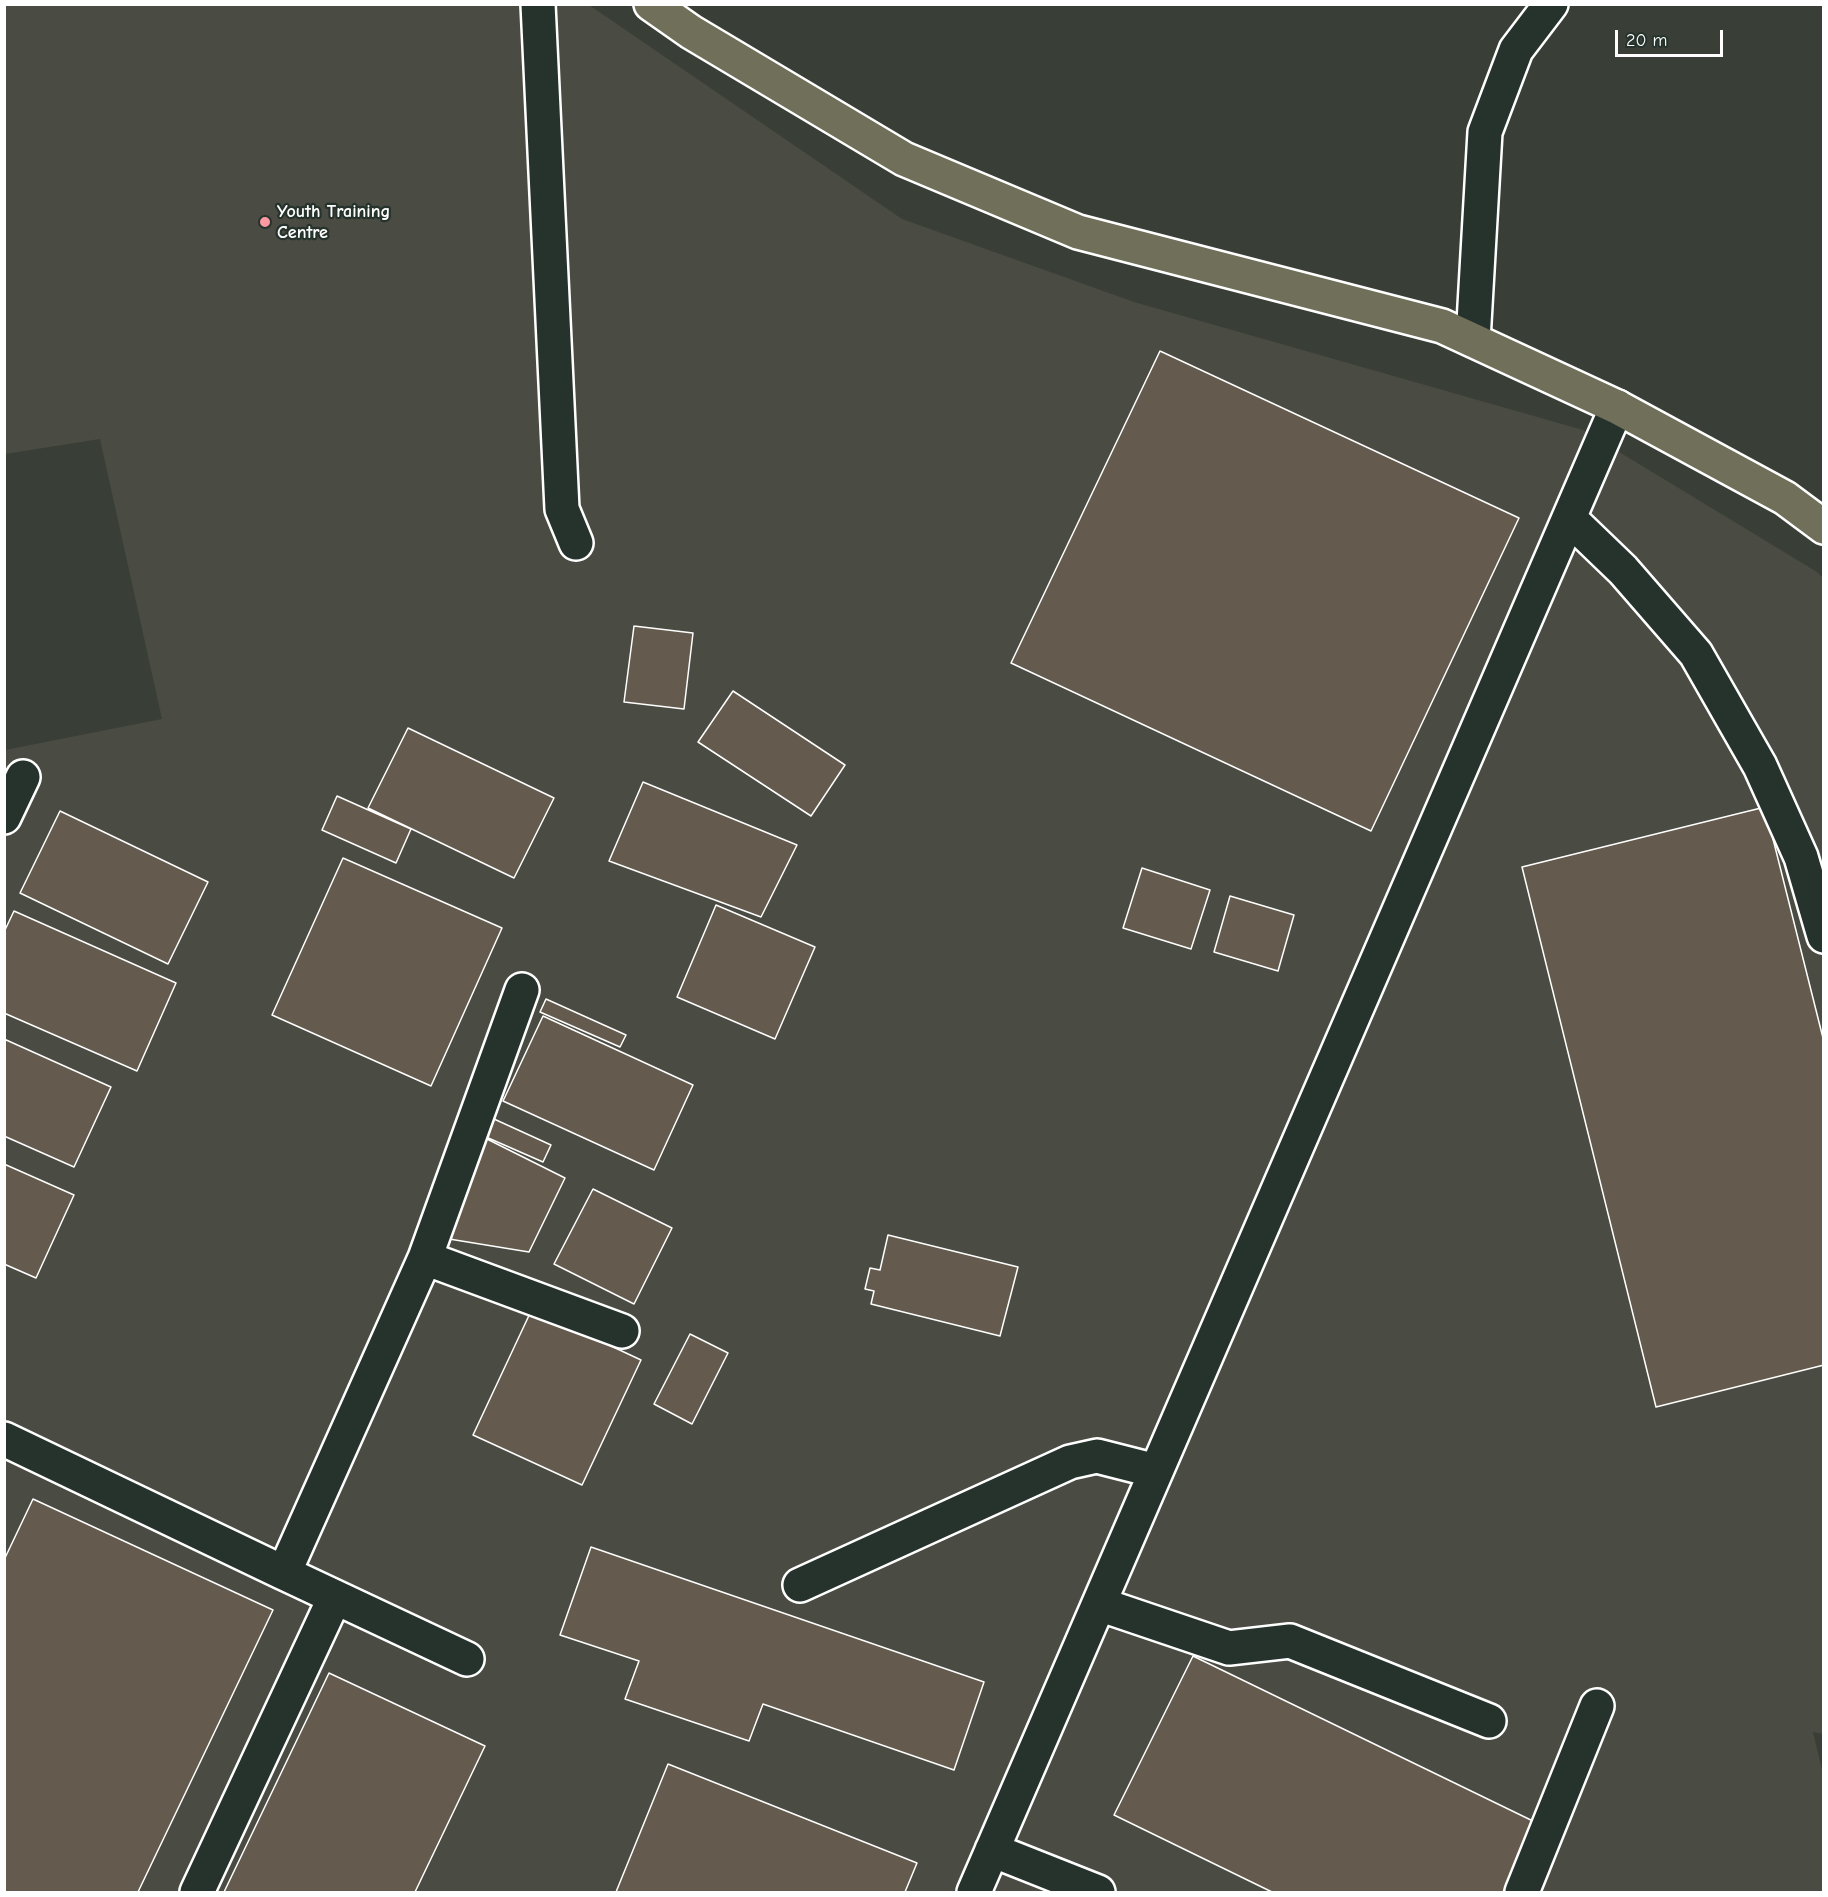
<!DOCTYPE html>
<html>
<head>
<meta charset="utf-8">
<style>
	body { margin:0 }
	#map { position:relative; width:1828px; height:1897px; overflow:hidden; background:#393f37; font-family:"Comic Neue",sans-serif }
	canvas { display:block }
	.frame { position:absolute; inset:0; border:6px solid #fff; pointer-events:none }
	.scale { position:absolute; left:1615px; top:30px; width:108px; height:27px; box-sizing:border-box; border:3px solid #fff; border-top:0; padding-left:8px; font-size:18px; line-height:21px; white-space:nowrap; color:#fff; -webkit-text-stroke:4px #26332d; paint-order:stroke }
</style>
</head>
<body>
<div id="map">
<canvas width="1828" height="1897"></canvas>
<div class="frame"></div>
<div class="scale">20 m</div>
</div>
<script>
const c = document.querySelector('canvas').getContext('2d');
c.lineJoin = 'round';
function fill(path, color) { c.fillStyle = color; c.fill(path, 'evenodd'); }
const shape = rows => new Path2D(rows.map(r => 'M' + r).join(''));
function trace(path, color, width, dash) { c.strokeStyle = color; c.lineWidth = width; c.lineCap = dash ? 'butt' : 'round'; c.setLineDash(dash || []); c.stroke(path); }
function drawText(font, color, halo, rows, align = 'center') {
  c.font = font + ' "Comic Neue",sans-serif'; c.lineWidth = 4.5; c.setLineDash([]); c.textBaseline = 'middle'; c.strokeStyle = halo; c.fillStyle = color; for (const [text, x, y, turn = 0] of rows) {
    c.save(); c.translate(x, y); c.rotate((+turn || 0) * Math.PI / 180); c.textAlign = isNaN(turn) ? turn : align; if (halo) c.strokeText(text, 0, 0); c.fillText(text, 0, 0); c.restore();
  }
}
const built = shape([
	[5,5,589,5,902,219,1134,302,1583,430,1817,572,1824,579,1823,1734,1813,1732,1823,1774,1823,1892,5,1892,5,750,162,719,100,439,5,454]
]);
const building = shape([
	[1160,351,1519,518,1371,831,1011,663,1160,351],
	[634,626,693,633,684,709,624,702,634,626],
	[733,691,845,765,811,816,698,742,733,691],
	[408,728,554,798,514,878,368,808,408,728],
	[643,782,797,845,761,917,609,861,643,782],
	[337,796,411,829,396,863,322,830,337,796],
	[1765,807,1824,1042,1824,1365,1656,1407,1522,867,1765,807],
	[60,811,208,882,168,964,20,893,60,811],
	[343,858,502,928,431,1086,272,1015,343,858],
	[1142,868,1210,890,1191,949,1123,928,1142,868],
	[1230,896,1294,915,1278,971,1214,952,1230,896],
	[716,905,815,947,775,1039,677,997,716,905],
	[14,911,176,983,137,1071,4,1013,4,932,14,911],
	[546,999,626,1035,620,1047,540,1012,546,999],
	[543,1016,693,1085,654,1170,503,1101,543,1016],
	[4,1039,111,1087,74,1167,4,1136,4,1039],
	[494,1119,551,1145,543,1162,486,1137,494,1119],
	[485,1138,565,1178,529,1252,443,1238,485,1138],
	[4,1164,74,1195,36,1278,4,1264,4,1164],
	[593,1189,672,1228,634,1304,554,1264,593,1189],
	[888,1235,1018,1267,1000,1336,871,1304,874,1291,865,1289,870,1268,880,1270,888,1235],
	[532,1309,641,1360,582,1485,473,1435,532,1309],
	[690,1334,728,1353,692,1424,654,1404,690,1334],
	[33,1499,273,1610,138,1892,4,1892,4,1560,33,1499],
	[591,1547,984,1682,954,1770,763,1704,749,1741,625,1699,639,1661,560,1635,591,1547],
	[1193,1656,1537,1823,1503,1892,1272,1892,1114,1815,1193,1656],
	[329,1673,485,1746,415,1892,224,1892,329,1673],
	[668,1764,917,1863,905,1892,616,1892,668,1764]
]);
const minor = shape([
	[538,4,562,509,576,543],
	[1473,340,1485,132,1516,50,1551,4],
	[1569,518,1623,570,1696,654,1760,766,1801,857,1824,936],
	[4,817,23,777],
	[425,1258,622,1331],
	[4,1439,284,1573],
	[800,1585,1070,1462,1097,1456,1156,1471],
	[1099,1604,1229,1648,1290,1641,1489,1721],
	[467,1659,284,1573,425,1258,522,990],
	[992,1850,1098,1892],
	[197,1892,335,1597],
	[974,1892,1617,407],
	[1522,1892,1597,1706]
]);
const major = shape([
	[651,4,691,32,904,159,1078,232,1442,326,1617,407,1785,498,1824,527]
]);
const markers = [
	[265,222,6,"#ff9aa2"]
];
const poiNames = [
	["Youth Training",277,212],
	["Centre",277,233]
];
fill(built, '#4a4b42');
fill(building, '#645b4e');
trace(building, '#fff', 1.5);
trace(minor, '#fff', 38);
trace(major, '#fff', 38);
trace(minor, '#26332d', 33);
trace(major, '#706f59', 33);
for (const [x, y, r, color] of markers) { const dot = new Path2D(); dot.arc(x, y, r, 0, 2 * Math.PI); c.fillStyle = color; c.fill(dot); trace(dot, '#26332d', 2); }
drawText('bold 18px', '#fff', '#26332d', poiNames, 'left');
</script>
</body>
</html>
